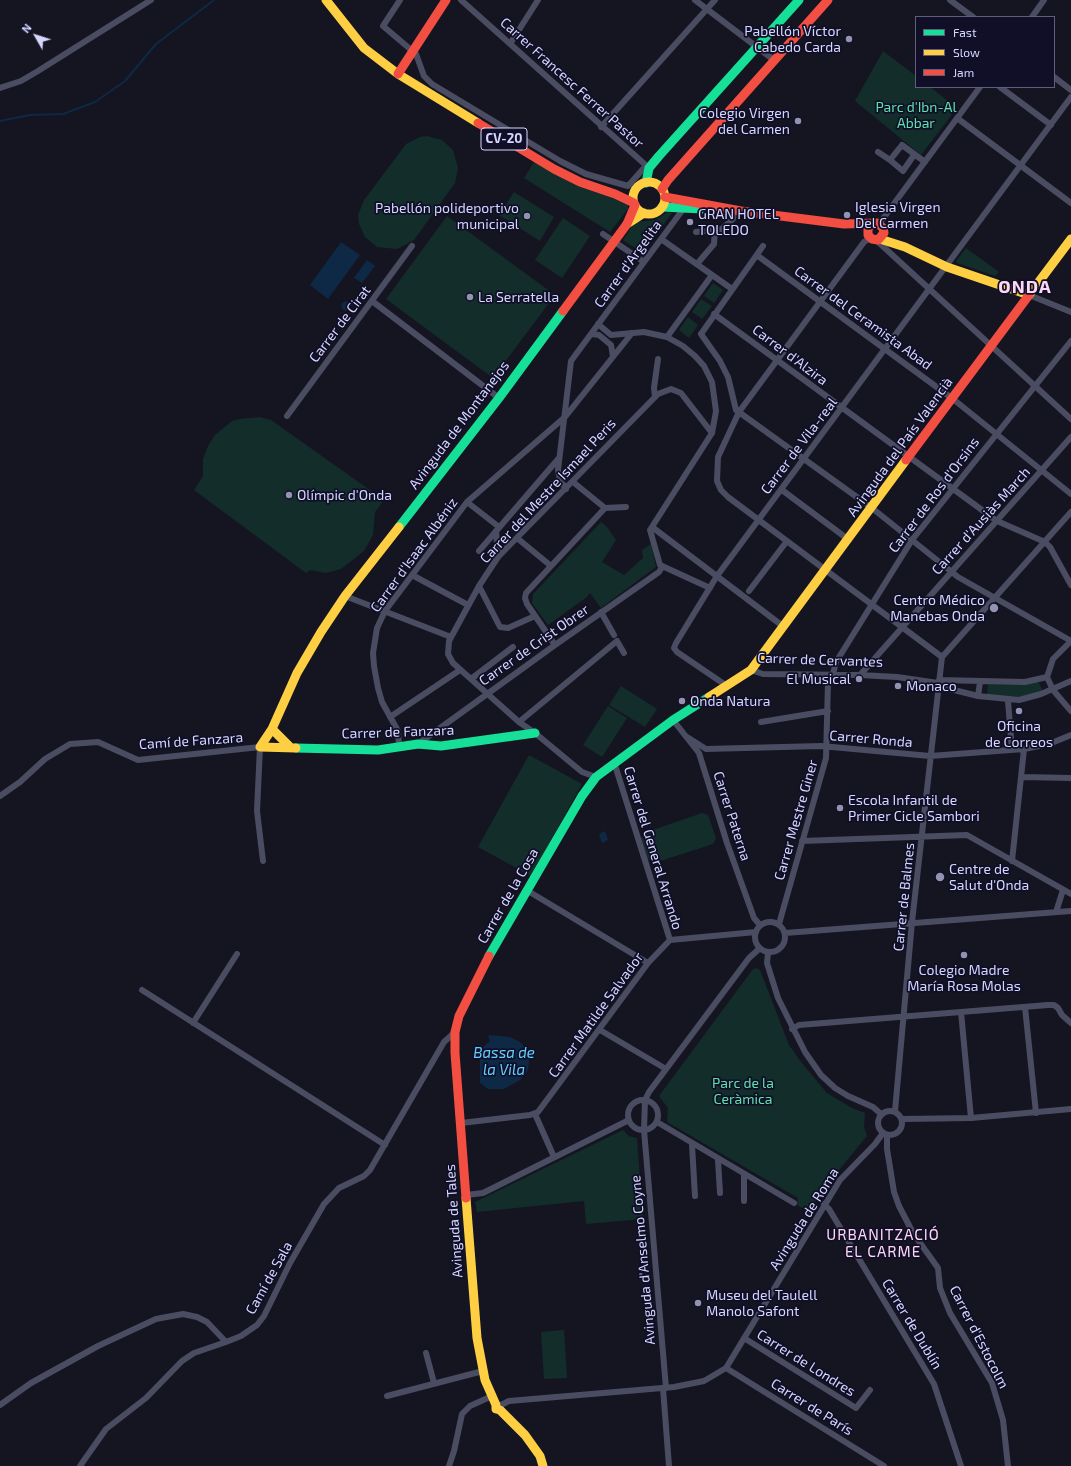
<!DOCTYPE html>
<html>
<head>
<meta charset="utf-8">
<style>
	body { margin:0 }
	#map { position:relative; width:1071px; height:1466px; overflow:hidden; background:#151521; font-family:"Exo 2",sans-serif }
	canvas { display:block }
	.legend { position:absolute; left:915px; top:16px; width:140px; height:72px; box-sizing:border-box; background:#100f27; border:1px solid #5f5f7d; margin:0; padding:5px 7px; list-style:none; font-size:12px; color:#d5d7ff }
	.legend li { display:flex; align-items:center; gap:8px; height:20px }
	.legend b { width:20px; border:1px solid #5f5f7d }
	.north { position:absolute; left:16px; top:16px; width:40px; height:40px; -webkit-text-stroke:3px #100f27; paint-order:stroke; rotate:309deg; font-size:11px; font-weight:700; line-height:16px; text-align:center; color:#d5d7ff }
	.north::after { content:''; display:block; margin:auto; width:14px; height:18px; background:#d5d7ff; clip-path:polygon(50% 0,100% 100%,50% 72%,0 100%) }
</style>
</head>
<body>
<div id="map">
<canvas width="1071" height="1466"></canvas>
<ul class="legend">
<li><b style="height:5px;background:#16e098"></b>Fast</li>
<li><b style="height:5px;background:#ffcf43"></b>Slow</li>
<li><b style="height:5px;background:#f24e42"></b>Jam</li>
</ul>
<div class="north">N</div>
</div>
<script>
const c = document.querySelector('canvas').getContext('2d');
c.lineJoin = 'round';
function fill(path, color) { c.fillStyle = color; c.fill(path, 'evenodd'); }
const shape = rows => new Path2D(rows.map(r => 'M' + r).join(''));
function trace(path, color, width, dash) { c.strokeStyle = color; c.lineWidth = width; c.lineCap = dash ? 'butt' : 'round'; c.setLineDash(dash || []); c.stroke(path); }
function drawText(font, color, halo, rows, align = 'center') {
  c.font = font + ' "Exo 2",sans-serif'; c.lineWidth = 3.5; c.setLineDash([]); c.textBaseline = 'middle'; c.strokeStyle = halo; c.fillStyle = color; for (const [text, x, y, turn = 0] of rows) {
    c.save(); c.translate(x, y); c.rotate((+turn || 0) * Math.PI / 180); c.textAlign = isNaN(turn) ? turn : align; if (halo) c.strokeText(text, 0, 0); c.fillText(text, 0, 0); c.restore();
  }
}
const green = shape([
	[883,51,916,76,916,87,930,87,957,108,921,155,855,101],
	[427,136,442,140,453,150,458,168,455,183,414,240,397,249,377,247,365,237,359,224,358,215,364,200,406,144,420,137],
	[534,162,628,204,628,209,610,232,524,178],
	[514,192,554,217,540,241,499,215],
	[668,212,672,213,643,253,623,240,635,222,655,220],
	[447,216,555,295,493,378,386,299],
	[563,218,590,236,562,278,535,260],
	[966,248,999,272,995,276,957,263,956,261],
	[713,283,723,290,714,303,704,296],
	[701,299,712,306,702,319,692,312],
	[688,317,698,325,689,338,679,330],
	[260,417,271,420,384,500,375,512,373,535,364,551,341,569,326,573,310,570,306,573,194,490,203,476,203,459,208,446,215,435,232,421,240,419],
	[601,522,607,527,616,540,602,562,624,575,643,558,642,550,651,544,656,567,601,608,590,593,587,597,548,625,532,603,533,594],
	[1038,681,1043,691,1020,698,987,695,988,684],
	[621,686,657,709,645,727,609,705],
	[608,706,627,718,602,757,583,745],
	[529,755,582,784,531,876,478,847],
	[702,813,708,815,716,838,713,844,654,863,647,859,641,840,644,833],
	[757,968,760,970,789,1045,801,1062,827,1093,852,1108,865,1113,864,1127,867,1136,824,1188,809,1212,797,1205,798,1198,667,1122,668,1108,659,1096,753,969],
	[623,1130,629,1136,637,1138,643,1219,586,1224,584,1201,477,1212,475,1202],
	[564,1330,567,1378,544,1379,541,1332]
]);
const water = shape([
	[341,242,360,255,328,299,310,285],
	[367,260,375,266,362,283,354,278],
	'341.5 306a4.5 4.5 0 1 1 9 0a4.5 4.5 0 1 1-9 0Z',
	[605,831,608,840,602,843,599,834],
	[488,1035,510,1037,520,1042,530,1053,528,1070,520,1080,504,1089,488,1089,480,1083,480,1050,490,1041]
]);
const stream = shape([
	[0,121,30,115,63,114,95,102,125,81,156,44,214,0]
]);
const street = shape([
	[400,0,383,26,416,54,424,76,432,84,560,161,586,174,628,186,643,169,649,168],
	[461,0,649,168],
	[695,0,774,60],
	[950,0,973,17],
	[1032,17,1044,0],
	[510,44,538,0],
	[1054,77,1071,90],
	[1000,87,1051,125],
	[0,88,21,81,38,71,151,0],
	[957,118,1071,203],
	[601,127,715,0],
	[878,152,890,160],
	[914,155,903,171,890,160,902,145,925,162],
	[879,224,980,87],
	[696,232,715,230],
	[603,234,644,262],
	[870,238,864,242,739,412,718,457,717,481,721,490,728,497,942,657],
	[661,239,732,289],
	[876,240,1071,419],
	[763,246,701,334,720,361,728,377,736,410,872,508,958,577,1071,641],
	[758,256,953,399,1071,494],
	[697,264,714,244,715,230,722,229,733,219,734,211],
	[1029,295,1071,312],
	[372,301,499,398],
	[714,314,997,521,1045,542,1050,547,1071,585],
	[598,324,611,335,644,332,667,337,683,346,695,356,704,366,712,382,716,411,712,433,650,530,660,565,710,588],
	[592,334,599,335,611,345,613,356],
	[667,337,712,275],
	[655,397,654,388,658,359],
	[287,416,412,246],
	[573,482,605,508],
	[566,489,560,480,558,470,571,361,684,208],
	[782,490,849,540],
	[467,502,499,527],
	[652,527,784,627],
	[496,531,498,557],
	[517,538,551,566],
	[479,551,559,458],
	[412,575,468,605],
	[479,586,500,627,508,628,535,616],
	[749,591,787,541],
	[345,596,451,637],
	[601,612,614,635],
	[1071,641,1053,659,1047,677,1053,690,1071,711],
	[555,645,527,604,525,598,526,593,605,508,626,507],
	[751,670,763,674,860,675,897,677,938,683],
	[860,675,1071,437],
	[471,679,513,647],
	[939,680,1025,682,1047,677],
	[727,686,677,652,674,648,676,643,717,576,1071,97],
	[938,686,978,696,1019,700,1041,694,1071,681],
	[978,696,980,682],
	[1008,701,1012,750],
	[390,717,460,670],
	[673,720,699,753,727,843,754,918,760,925],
	[519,722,617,641,624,653],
	[761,722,828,711],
	[687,737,706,749,821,746,930,756,1024,749,1049,744,1071,735],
	[418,744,555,645,659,572,662,567],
	[399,746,398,731,382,702,378,688,374,666,373,653,377,628,385,611,467,502,565,417,632,333],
	[614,762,670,940],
	[596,777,582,772,535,733,519,722,453,663,448,654,449,641,479,586,498,557,658,394,671,389,681,393,712,433],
	[1022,777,1071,778],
	[0,796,20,782,45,759,70,744,98,742,138,760,260,747,257,811,263,861],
	[802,841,967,835,1071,894],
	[1012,861,1024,749],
	[528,891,648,963],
	[1056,912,1063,890],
	'755 937a15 15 0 1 1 30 0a15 15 0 1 1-30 0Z',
	[779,924,826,758,828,682,833,674,836,662,912,540,1071,341],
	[785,933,1071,911],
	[768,953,767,963,778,998,805,1052,821,1075,835,1088,848,1096,873,1107,881,1114],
	[142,990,385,1145],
	[1025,1007,1036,1113],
	[961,1012,971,1118],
	[193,1023,237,954],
	[792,1029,799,1025,1048,1005,1054,1005,1058,1008,1062,1015,1071,1023],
	[600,1030,666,1069],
	'628 1115a15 15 0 1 1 30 0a15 15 0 1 1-30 0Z',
	'878 1123a12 12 0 1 1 24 0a12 12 0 1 1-24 0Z',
	[895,1111,912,922,942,657,1071,512],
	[535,1114,554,1157],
	[903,1119,971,1118,1071,1109],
	[657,1122,794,1203],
	[461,1123,530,1115,538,1112,648,963,670,940,756,932],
	[887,1135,887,1149,894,1192,899,1206,913,1233,938,1268,940,1288,950,1313,992,1383,1003,1420,1008,1466],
	[692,1145,695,1196],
	[718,1160,720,1193],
	[744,1174,744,1201],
	[466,1195,483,1193,629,1120],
	[824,1204,829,1209,934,1384,961,1466],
	[744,1338,856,1408,870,1390],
	[426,1353,434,1383],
	[726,1368,884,1466],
	[663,1388,669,1466],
	[666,1388,644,1130,645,1100,649,1092,749,958,759,949],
	[387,1396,483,1371],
	[0,1405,31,1383,98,1346,156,1319,183,1314,197,1317,207,1322,226,1342,241,1336,257,1325,264,1316,290,1263,324,1204,339,1188,364,1176,370,1170,444,1042,455,1032],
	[501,1405,509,1401,674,1387,704,1381,726,1368,840,1180,875,1144,883,1133],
	[80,1466,106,1429,146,1398,182,1361,194,1353,226,1342],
	[449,1466,454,1451,462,1414,470,1406,492,1396]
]);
const fast = shape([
	[646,183,649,168,659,156,799,0],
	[662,207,703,209],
	[399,527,499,398,563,311],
	[296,748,378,750,418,744,441,746,535,733],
	[489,956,582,796,596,777,673,720,709,697]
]);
const slow = shape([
	[326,0,364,48,398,74,478,123],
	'633 198a16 16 0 1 1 32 0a16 16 0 1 1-32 0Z',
	[627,224,644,213],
	[880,239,905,247,947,267,1029,295,1071,239],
	[709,697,751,670,906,460],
	[272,729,291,748],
	[296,748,260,747,272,729,297,673,321,632,345,596,399,527],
	[466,1198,477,1338,485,1380,496,1405,496,1409,500,1410,525,1435,540,1456,543,1466]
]);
const jam = shape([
	[398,74,446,0],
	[478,123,554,169,580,182,615,194,634,203],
	[662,189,668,180,828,0],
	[665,197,741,211,844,224,877,223,883,228,884,233,878,240,872,239,868,235,868,228,873,224],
	[563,311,627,224,635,205],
	[906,460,1029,295],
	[466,1198,455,1053,455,1032,459,1016,489,956]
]);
const markers = [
	[849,39,4,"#9293b1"],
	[798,121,4,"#9293b1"],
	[847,215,4,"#9293b1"],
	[527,216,4,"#9293b1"],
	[690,222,4,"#9293b1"],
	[470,297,4,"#9293b1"],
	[289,495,4,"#9293b1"],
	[994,608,5,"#9293b1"],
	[859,679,4,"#9293b1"],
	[898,686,4,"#9293b1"],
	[682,701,4,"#9293b1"],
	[1019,711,4,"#9293b1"],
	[840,808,4,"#9293b1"],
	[940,877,5,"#9293b1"],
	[964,955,4,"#9293b1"],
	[698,1303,4,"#9293b1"]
];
const shields = [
	[504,139,46]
];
const shieldNames = [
	["CV-20",504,139]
];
const poiNames = [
	["Pabellón Víctor",841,31,"right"],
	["Cabedo Carda",841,47,"right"],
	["Colegio Virgen",790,113,"right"],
	["del Carmen",790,129,"right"],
	["Iglesia Virgen",855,207],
	["Del Carmen",855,223],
	["Pabellón polideportivo",519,208,"right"],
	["municipal",519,224,"right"],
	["GRAN HOTEL",698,214],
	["TOLEDO",698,230],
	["La Serratella",478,297],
	["Olímpic d'Onda",297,495],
	["Centro Médico",985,600,"right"],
	["Manebas Onda",985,616,"right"],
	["El Musical",851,679,"right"],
	["Monaco",906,686],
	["Onda Natura",690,701],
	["Oficina",1019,726,"center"],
	["de Correos",1019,742,"center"],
	["Escola Infantil de",848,800],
	["Primer Cicle Sambori",848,816],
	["Centre de",949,869],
	["Salut d'Onda",949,885],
	["Colegio Madre",964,970,"center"],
	["María Rosa Molas",964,986,"center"],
	["Museu del Taulell",706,1295],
	["Manolo Safont",706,1311]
];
const streetNames = [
	["Carrer Francesc Ferrer Pastor",572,83,42],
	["Carrer d'Argelita",628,264,-54],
	["Carrer del Ceramista Abad",863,318,36],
	["Carrer de Cirat",340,324,-53],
	["Carrer d'Alzira",790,355,37],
	["Avinguda de Montanejos",459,425,-53],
	["Carrer de Vila-real",799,446,-53],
	["Avinguda del País Valencià",900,447,-54],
	["Carrer del Mestre Ismael Peris",548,491,-47],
	["Carrer de Ros d'Orsins",934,495,-53],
	["Carrer d'Ausiàs March",981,521,-48],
	["Carrer d'Isaac Albéniz",414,555,-54],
	["Carrer de Crist Obrer",534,645,-35],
	["Carrer de Cervantes",820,660,2],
	["Carrer de Fanzara",398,732,-2],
	["Carrer Ronda",871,739,5],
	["Camí de Fanzara",191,741,-4],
	["Carrer Paterna",732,816,72],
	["Carrer Mestre Giner",796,820,-74],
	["Carrer del General Arrando",653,848,73],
	["Carrer de la Cosa",508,896,-60],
	["Carrer de Balmes",904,897,-84],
	["Carrer Matilde Salvador",596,1015,-54],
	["Avinguda de Roma",804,1219,-58],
	["Avinguda de Tales",454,1221,-94],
	["Avinguda d'Anselmo Coyne",643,1260,-95],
	["Camí de Sala",269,1278,-61],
	["Carrer de Dublín",912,1324,59],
	["Carrer d'Estocolm",979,1337,63],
	["Carrer de Londres",806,1363,32],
	["Carrer de París",812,1407,32]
];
const parkNames = [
	["Parc d'Ibn-Al",916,107],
	["Abbar",916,123],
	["Parc de la",743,1083],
	["Ceràmica",743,1099]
];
const waterNames = [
	["Bassa de",504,1053],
	["la Vila",504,1070]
];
const neighbourhoodNames = [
	["URBANITZACIÓ",883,1235],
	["EL CARME",883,1252]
];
const districtNames = [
	["ONDA",1025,287]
];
fill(green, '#122d2a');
fill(water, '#0d2945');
trace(stream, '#0d2945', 2);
trace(street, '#4a4c62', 6);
trace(fast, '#16e098', 9);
trace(slow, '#ffcf43', 9);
trace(jam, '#f24e42', 9);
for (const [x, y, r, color] of markers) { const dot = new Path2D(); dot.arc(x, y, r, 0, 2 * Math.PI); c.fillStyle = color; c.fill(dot); trace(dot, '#100f27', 1.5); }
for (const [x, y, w] of shields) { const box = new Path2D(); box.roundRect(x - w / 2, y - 11, w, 22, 3); c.fillStyle = '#100f27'; c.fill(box); trace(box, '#d5d7ff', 1); }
drawText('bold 13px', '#d5d7ff', null, shieldNames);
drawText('14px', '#d5d7ff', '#100f27', poiNames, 'left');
drawText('14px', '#d5d7ff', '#100f27', streetNames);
drawText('14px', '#5fe1ad', '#100f27', parkNames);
drawText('italic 15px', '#63ceff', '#100f27', waterNames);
c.letterSpacing = '1px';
drawText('15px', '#ffd7f6', '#100f27', neighbourhoodNames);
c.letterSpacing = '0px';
c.letterSpacing = '1px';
drawText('bold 18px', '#ffd7f6', '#100f27', districtNames);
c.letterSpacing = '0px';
</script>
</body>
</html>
